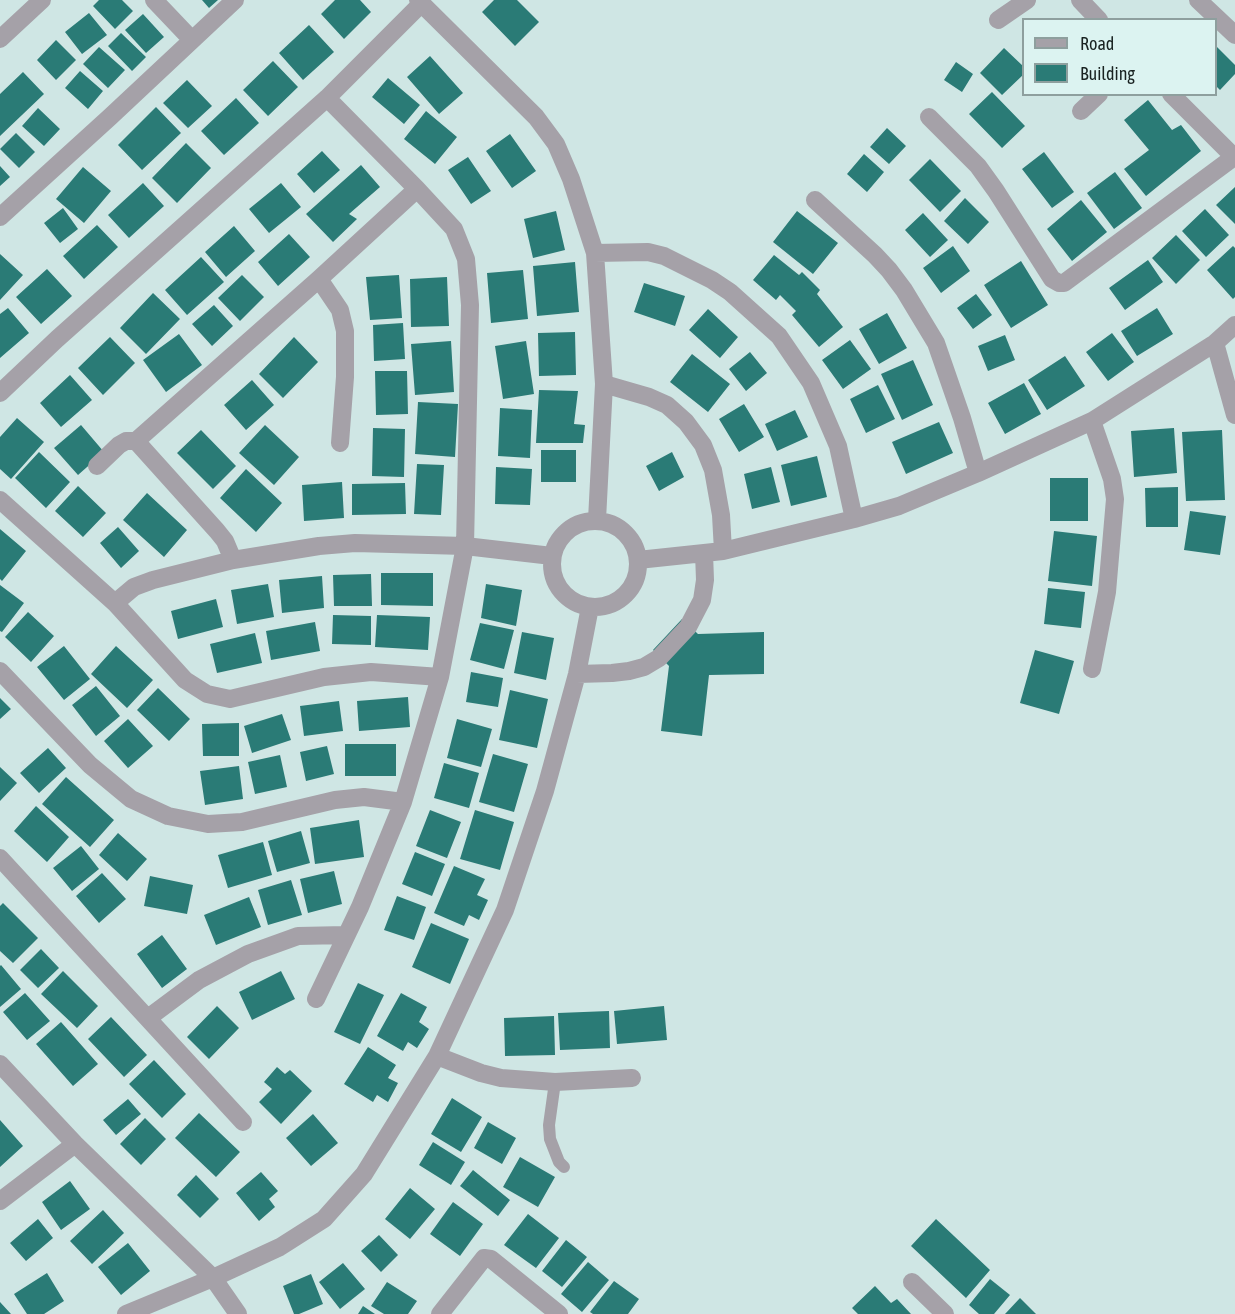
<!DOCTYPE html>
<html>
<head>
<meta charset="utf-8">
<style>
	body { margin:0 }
	#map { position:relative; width:1235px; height:1314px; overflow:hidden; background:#cfe6e4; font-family:"Asap Condensed",sans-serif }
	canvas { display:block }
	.legend { position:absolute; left:1022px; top:18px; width:195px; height:78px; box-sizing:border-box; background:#dcf3f1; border:2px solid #8e9f9e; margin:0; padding:8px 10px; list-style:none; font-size:18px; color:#192221 }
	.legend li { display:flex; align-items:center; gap:12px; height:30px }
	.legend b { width:30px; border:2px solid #8e9f9e }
</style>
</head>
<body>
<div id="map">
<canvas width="1235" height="1314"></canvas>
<ul class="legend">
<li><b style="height:8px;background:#a5a1a8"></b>Road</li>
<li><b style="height:16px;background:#2a7b76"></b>Building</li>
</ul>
</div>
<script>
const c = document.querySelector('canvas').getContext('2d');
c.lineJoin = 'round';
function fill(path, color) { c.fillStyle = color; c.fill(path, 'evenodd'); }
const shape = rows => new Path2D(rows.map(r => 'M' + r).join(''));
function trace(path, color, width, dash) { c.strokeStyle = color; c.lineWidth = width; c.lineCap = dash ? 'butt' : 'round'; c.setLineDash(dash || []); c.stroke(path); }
const building = shape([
	[99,0,122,0,133,11,115,29,93,6],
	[202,0,218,0,209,8],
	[335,0,360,0,371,12,344,39,321,14],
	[494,0,517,0,539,22,515,46,482,12],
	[89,13,107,35,82,54,65,32],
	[143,14,164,37,146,53,125,30],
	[309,25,334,52,303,80,279,53],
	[121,33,146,57,132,71,108,46],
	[56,40,76,60,56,80,37,60],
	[1216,46,1235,65,1235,74,1220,90,1216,86],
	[99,47,125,70,108,88,83,64],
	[1004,48,1024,67,1024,74,1002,95,980,73],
	[430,56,463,93,439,114,407,77],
	[273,61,298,87,268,116,243,90],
	[956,62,973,74,962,92,944,80],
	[80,71,103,91,88,109,65,88],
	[23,72,44,94,0,136,0,94],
	[388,78,420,105,404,124,372,97],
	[187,80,212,106,188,128,163,103],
	[992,92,1025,126,1002,148,969,114],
	[236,98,259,123,224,155,201,131],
	[1148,100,1172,130,1181,125,1201,151,1146,196,1124,169,1149,150,1124,120],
	[156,107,181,133,142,170,118,145],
	[38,108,60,129,44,146,22,126],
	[426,111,457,137,435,164,404,139],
	[887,128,906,146,889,164,870,147],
	[16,133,35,152,19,168,0,149],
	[510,134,536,171,512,188,486,151],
	[186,143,211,168,177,203,152,178],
	[322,151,340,170,314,193,297,174],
	[1044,152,1074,192,1052,208,1022,169],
	[864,154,884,172,867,192,847,174],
	[468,157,491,191,471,204,448,170],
	[930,159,961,191,940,212,909,180],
	[361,165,380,187,349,214,357,219,333,242,306,214],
	[0,166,10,177,0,186],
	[83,167,111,191,84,223,56,199],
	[1115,172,1142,208,1114,229,1087,193],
	[143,183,164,206,129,238,108,215],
	[281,183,301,207,269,233,249,209],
	[1235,187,1235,224,1216,205],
	[965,198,989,222,968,244,944,221],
	[1081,200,1107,232,1072,261,1047,229],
	[63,208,78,229,60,243,44,223],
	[1205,209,1229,235,1206,257,1182,231],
	[556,211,565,250,533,258,524,219],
	[797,211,838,243,813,274,773,242],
	[923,213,948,240,930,257,905,230],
	[97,225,118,247,84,279,63,256],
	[234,226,255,251,226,277,205,252],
	[289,234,310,257,278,286,258,262],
	[1176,235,1200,260,1176,284,1152,258],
	[953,246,970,271,941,293,923,268],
	[1233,246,1235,248,1235,297,1233,299,1207,270],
	[0,254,23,275,0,300],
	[774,255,799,275,802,272,820,290,817,294,843,327,819,347,792,315,796,311,780,295,776,300,753,280],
	[201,257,224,282,187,315,165,290],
	[1148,260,1163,282,1125,310,1109,288],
	[1021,261,1048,305,1011,328,984,285],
	[575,262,579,312,537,316,533,266],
	[47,269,72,296,41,324,16,297],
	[523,270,528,319,491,323,487,273],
	[242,275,264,297,240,321,218,298],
	[399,275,402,318,370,320,366,277],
	[447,277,449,326,411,327,410,279],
	[644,283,685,296,675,326,634,312],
	[153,293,180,319,146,354,120,328],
	[976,294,992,315,973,329,957,308],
	[214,305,233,326,212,346,192,324],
	[8,308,29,333,0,358,0,314],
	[1157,308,1173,334,1137,356,1121,331],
	[708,309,738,337,720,358,689,330],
	[887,313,907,348,879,364,859,329],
	[403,323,405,359,374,361,373,325],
	[575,332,576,375,539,376,538,333],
	[1112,333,1134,362,1108,381,1086,352],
	[179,334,202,365,166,392,143,360],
	[1005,335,1015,360,988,371,978,346],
	[110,337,135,363,103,395,78,368],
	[294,337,318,362,283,398,259,374],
	[850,340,871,369,843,389,822,360],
	[451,341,454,392,415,395,411,344],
	[526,341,534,394,503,399,495,346],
	[750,352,767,373,746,391,729,369],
	[692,354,730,384,708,412,670,382],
	[1065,356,1085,386,1047,410,1028,380],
	[913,360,933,405,902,420,881,374],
	[375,371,407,371,408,414,376,415],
	[70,375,92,400,61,427,40,403],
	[252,380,274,405,246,430,224,405],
	[1024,383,1041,414,1005,434,988,403],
	[878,385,895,419,866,433,850,399],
	[539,390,578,391,574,424,585,425,583,443,536,443],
	[418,402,458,404,455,457,415,454],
	[744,404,764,437,739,452,719,419],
	[500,408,532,410,530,458,498,456],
	[795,410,808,437,777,451,765,424],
	[17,418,44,442,11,479,0,469,0,437],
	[939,422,953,453,906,474,892,442],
	[81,425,104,452,78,475,54,448],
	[265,425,299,457,274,485,239,453],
	[373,428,405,429,404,477,372,476],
	[1174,428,1177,473,1134,477,1131,431],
	[201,430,236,466,213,489,177,453],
	[1222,430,1225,500,1186,501,1182,432],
	[541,450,576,450,576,482,541,482],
	[39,452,70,482,46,508,15,478],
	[672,452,684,477,659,491,646,466],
	[817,456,827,497,791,506,781,465],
	[417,464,444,465,441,515,414,514],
	[496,467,532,469,530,505,495,504],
	[771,467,780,502,752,509,744,474],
	[246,469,282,503,256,532,220,498],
	[1050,478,1088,478,1088,521,1050,521],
	[342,482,344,518,304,521,302,485],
	[405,483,406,514,352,515,352,484],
	[78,486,106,513,83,537,55,511],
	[1178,487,1178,527,1146,527,1145,488],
	[147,493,187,530,164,557,123,520],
	[1190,511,1226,516,1220,555,1184,550],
	[118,527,139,551,121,568,100,543],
	[0,529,26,551,2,581,0,579],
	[1054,531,1097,536,1092,586,1048,581],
	[381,573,433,573,433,606,381,605],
	[371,574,372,606,334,606,333,575],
	[322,576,324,608,282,613,279,580],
	[268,584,274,617,237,624,231,590],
	[486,584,522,590,516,626,481,618],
	[0,585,24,603,2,632,0,631],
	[1048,588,1085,592,1081,628,1044,624],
	[216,599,223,627,178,639,171,611],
	[28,612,54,636,31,662,5,637],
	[333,615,371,616,371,645,332,644],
	[377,615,430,617,428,650,375,647],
	[682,619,698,634,764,632,764,674,709,675,702,736,661,731,669,666,653,650],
	[315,622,320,651,271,660,266,631],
	[480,623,514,630,504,669,470,660],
	[522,632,554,638,546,680,514,673],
	[255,633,262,663,217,673,210,644],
	[64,646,90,679,64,700,37,667],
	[116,646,153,680,127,708,91,674],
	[1035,650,1074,661,1059,714,1020,703],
	[471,672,503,678,498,707,466,702],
	[96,686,120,716,96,736,72,705],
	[158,688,190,719,169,741,137,710],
	[510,690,548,699,537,748,499,740],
	[408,697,410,727,359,731,357,701],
	[0,698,11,709,0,719],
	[339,701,343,731,304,736,300,706],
	[282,714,291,740,252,753,244,726],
	[128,719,153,746,128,768,104,741],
	[457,719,492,729,481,767,447,758],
	[239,723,239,756,203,756,202,724],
	[345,744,396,744,396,776,345,776],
	[327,746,334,774,306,781,300,752],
	[48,748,66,768,39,793,20,773],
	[493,754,528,764,514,812,479,802],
	[280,755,287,787,255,794,248,762],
	[444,763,479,773,469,808,434,798],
	[239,766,243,799,205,805,200,771],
	[0,767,17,783,0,801],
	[66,777,114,820,90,847,42,804],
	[36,806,69,837,47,862,14,831],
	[430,810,461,822,447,858,416,846],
	[475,810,514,822,500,870,460,859],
	[359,820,364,857,315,864,310,828],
	[301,831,310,863,277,872,268,841],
	[118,833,147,859,127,881,99,855],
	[263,842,272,875,228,888,218,855],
	[81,846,99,869,72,891,53,868],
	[415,852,445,864,432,896,402,884],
	[454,866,485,879,477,895,488,900,479,920,469,915,464,926,434,913],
	[334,871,342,904,308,913,300,879],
	[102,873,126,899,99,923,76,896],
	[150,876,193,885,187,914,144,906],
	[291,880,302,915,268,925,258,890],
	[397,896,426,907,414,940,384,930],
	[249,897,261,927,216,945,204,915],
	[3,903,38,938,13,963,0,951,0,906],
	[431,923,469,939,450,984,412,967],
	[162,935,187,969,162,988,137,954],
	[41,949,59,968,38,988,20,970],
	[1,965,21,989,0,1007,0,966],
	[63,971,98,1006,77,1028,41,994],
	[281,971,295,999,252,1020,239,992],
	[358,983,384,995,360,1044,334,1032],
	[25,993,50,1021,27,1040,3,1012],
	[401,993,427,1007,419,1022,429,1029,417,1048,408,1042,403,1051,377,1036],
	[217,1006,239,1028,209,1059,187,1037],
	[664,1006,667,1040,617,1044,614,1011],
	[609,1011,610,1048,560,1050,558,1013],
	[554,1016,555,1055,505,1056,504,1018],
	[111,1017,147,1055,124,1077,88,1039],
	[61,1022,98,1064,73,1086,36,1044],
	[368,1047,396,1065,388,1078,398,1083,388,1102,377,1095,373,1102,344,1084],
	[154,1060,186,1094,162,1118,129,1084],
	[277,1067,285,1074,290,1070,312,1091,281,1124,259,1102,272,1089,264,1082],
	[452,1098,482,1117,461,1152,431,1134],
	[128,1099,141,1114,116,1135,103,1120],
	[199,1113,240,1152,216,1177,175,1138],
	[313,1114,338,1143,311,1166,286,1138],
	[145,1118,166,1139,141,1165,120,1144],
	[0,1120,23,1146,0,1167],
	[488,1122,516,1138,502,1164,474,1148],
	[433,1142,465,1162,451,1185,419,1165],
	[520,1157,555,1177,538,1207,503,1187],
	[473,1170,510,1200,498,1216,460,1186],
	[261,1172,278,1191,269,1199,275,1207,259,1221,236,1193],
	[196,1175,219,1199,200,1218,177,1195],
	[70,1181,90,1209,61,1230,42,1202],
	[410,1188,435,1209,410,1239,385,1219],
	[453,1202,483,1224,460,1256,430,1234],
	[103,1210,124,1233,92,1264,70,1241],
	[528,1214,559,1238,536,1268,504,1245],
	[38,1219,53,1238,26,1261,10,1243],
	[936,1219,990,1270,966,1298,911,1246],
	[379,1235,398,1255,381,1272,361,1251],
	[566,1240,587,1257,562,1287,542,1271],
	[128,1243,150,1271,121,1295,98,1267],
	[588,1262,609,1280,582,1312,561,1294],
	[343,1263,365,1289,340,1309,319,1282],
	[47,1273,64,1301,44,1314,27,1314,14,1294],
	[311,1274,323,1304,299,1314,294,1314,283,1286],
	[990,1279,1010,1295,994,1314,979,1314,969,1305],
	[614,1281,639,1299,628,1314,593,1314,590,1312],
	[387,1282,417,1301,408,1314,384,1314,371,1306],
	[875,1286,891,1303,897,1299,911,1314,858,1314,852,1308],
	[1020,1298,1036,1314,1005,1314],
	[0,1302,11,1314,0,1314],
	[363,1306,375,1314,358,1314]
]);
const service = shape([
	[555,1082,549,1125,550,1139,559,1162,564,1167]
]);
const minor = shape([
	[154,0,192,40],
	[418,0,536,117,556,144,571,179,595,253,604,384,597,520],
	[1080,0,1099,20],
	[1198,0,1235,35],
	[998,20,1027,0],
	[0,39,42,0],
	[1171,94,1235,158],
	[1081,111,1099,94],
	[929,117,978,166,996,191,1052,279,1059,283,1064,283,1234,157],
	[815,200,875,255,889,270,904,290,936,343,962,418,978,473],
	[0,217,110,117,235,0],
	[595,253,648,252,664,256,712,280,730,292,779,336,811,383,838,446,854,519],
	[319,279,340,310,345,331,345,377,340,443],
	[1215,343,1235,415],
	[604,384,649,397,667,405,686,422,703,445,713,470,721,515,723,551],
	[0,393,57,339,327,98,422,3],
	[1092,421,1112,479,1115,499,1107,592,1092,669],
	[97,466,119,445,126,441,136,441],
	[0,500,115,603,185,680,207,694,230,699,324,677,371,672,440,677],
	'552 564a43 43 0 1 1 86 0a43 43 0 1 1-86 0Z',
	[233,560,225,541,217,531,136,441,319,279,417,189],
	[638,560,723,551,854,519,899,506,978,473,1092,421,1215,343,1235,325],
	[115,603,134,587,153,580,233,560,319,546,355,543,465,546,552,556],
	[0,671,90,765,131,799,168,816,208,824,242,822,335,800,364,797,403,802],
	[577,674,612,673,629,671,644,667,659,658,688,627,702,600,705,580,704,553],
	[0,858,243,1122],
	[316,999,360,907,403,802,440,677,465,546,470,305,466,259,454,229,417,189,327,98],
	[148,1018,199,980,248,954,298,936,346,935],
	[437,1056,481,1073,501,1078,555,1082,632,1078],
	[0,1064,75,1144,213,1278,238,1314],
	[0,1201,75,1144],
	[912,1282,945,1314],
	[126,1314,213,1278,280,1247,324,1219,364,1174,437,1056,505,910,545,791,577,674,590,607],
	[440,1314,484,1258,491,1259,559,1314]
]);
fill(building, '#2a7b76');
trace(service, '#a5a1a8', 12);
trace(minor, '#a5a1a8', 18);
</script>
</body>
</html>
